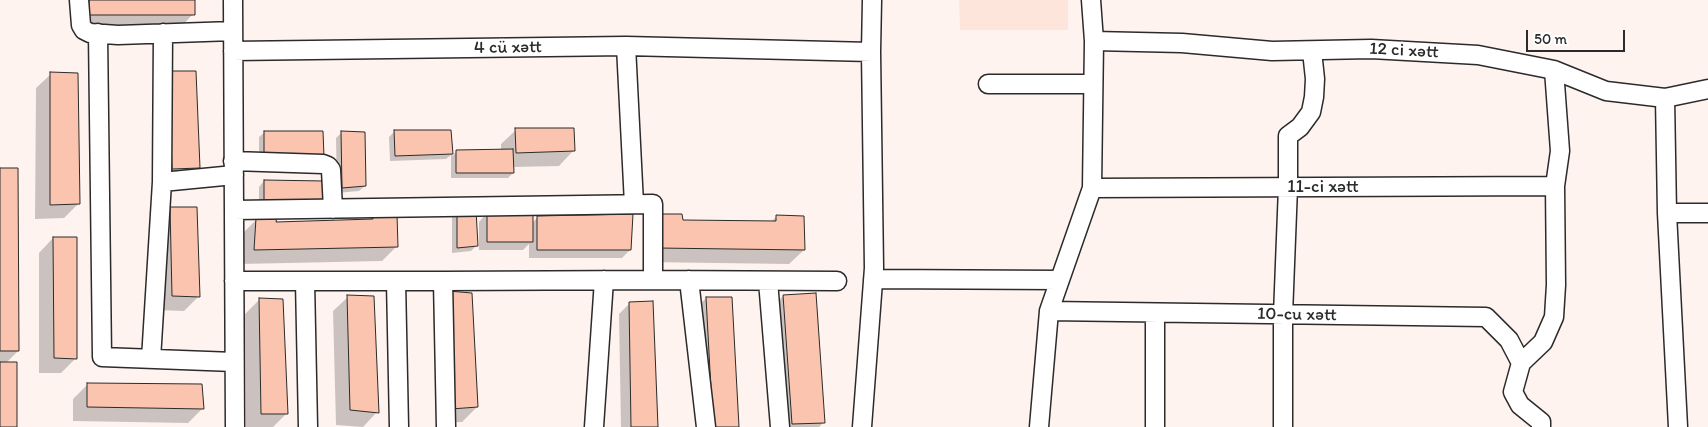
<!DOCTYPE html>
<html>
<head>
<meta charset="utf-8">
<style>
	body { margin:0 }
	#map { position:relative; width:1708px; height:427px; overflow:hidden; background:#fef3ef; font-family:Itim,sans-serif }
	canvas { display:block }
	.scale { position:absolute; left:1526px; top:30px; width:99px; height:22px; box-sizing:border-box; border:2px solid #2b2b2b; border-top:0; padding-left:6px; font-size:15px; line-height:18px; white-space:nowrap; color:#2b2b2b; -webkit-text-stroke:4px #fff; paint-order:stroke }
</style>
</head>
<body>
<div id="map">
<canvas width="1708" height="427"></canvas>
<div class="scale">50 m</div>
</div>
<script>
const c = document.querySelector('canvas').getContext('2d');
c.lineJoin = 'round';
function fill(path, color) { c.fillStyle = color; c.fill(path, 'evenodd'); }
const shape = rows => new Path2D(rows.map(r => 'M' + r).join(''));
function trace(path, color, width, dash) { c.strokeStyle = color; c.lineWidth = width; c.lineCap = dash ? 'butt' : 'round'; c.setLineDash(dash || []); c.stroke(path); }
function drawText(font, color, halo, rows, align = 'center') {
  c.font = font + ' Itim,sans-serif'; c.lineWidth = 4; c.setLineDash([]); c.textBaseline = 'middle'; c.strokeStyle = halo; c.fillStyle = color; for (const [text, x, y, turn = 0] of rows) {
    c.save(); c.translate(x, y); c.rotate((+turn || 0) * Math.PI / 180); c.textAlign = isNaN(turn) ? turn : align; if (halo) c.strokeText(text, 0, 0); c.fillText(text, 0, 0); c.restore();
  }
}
const built = shape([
	[959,0,1068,0,1068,30,960,30]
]);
const shadow = shape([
	[75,0,194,0,193,14,179,29,75,30],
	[195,72,199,168,184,183,158,183],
	[51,74,79,203,64,218,35,219,36,88],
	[516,130,573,151,559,166,513,167,513,173,508,178,451,178,451,155,446,159,390,161,389,137,394,132,450,131,452,156,457,151,501,151,501,144],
	[265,132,317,162,259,162,259,137],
	[341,133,365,186,359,191,337,193,336,138],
	[0,169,18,351,5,364,16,427,0,427],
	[264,181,323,205,259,211,259,187],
	[171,208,199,296,184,311,157,310,156,223],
	[458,212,476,246,471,251,452,253,452,217],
	[487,213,532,223,538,217,630,250,622,258,529,258,529,244,523,250,479,250,479,222],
	[374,214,397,246,382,261,240,264,242,234,257,219,275,224,367,221],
	[776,217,804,250,789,264,644,262,645,231,681,221,770,223],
	[53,238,76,358,61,373,39,373,39,253],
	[448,293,477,407,462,422,437,423,433,307],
	[814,295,824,422,819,427,781,427,772,307,783,296],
	[348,297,377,412,363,427,336,425,333,311],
	[706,298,738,427,702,427,695,309],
	[260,299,286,414,273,427,246,427,245,314],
	[630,303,657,427,621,427,619,314],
	[87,385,203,408,188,423,73,421,73,399]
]);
const building = shape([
	[89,0,195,0,195,15,89,15,89,0],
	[168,71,196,71,200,168,172,169,168,71],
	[50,72,78,73,80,204,50,205,50,72],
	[515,128,574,128,575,151,516,153,515,128],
	[394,130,451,130,453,154,395,156,394,130],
	[264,131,323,131,324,157,264,157,264,131],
	[341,131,365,132,366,186,342,188,341,131],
	[513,149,514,173,456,173,456,150,513,149],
	[0,168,18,168,19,351,0,351,0,168],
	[264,180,324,181,324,206,264,206,264,180],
	[170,207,197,207,200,297,172,296,170,207],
	[457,210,476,210,478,246,457,248,457,210],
	[533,210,533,242,487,242,487,212,533,210],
	[373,213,397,214,398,247,254,250,256,218,277,217,276,222,373,219,373,213],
	[633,214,631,250,537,250,537,216,633,214],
	[659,214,682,214,683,220,776,221,776,215,804,216,805,250,658,248,659,214],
	[53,237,77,237,77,359,54,358,53,237],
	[448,291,472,293,478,407,451,409,448,291],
	[816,293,825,423,792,424,783,295,816,293],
	[347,295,374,296,379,413,350,410,347,295],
	[706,297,732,297,739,427,713,427,706,297],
	[259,298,283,299,288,414,261,414,259,298],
	[653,301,658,427,631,427,629,302,653,301],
	[0,362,17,362,17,427,0,427,0,362],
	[87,383,202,384,204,409,87,407,87,383]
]);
const minor = shape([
	[79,0,81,25,84,30,90,33,118,35,233,31],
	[233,0,235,427],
	[98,33,102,357,234,362],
	[1094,41,1182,43,1272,51,1371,49,1478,55,1554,70,1606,91,1665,98,1708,89],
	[626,46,871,52,874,268,862,427],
	[233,51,626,46,634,204],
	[871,52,872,0],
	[988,84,1093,84],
	[1665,98,1667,213,1678,427],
	[233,161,323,164,328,166,331,170,333,209],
	[162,182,234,175],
	[1092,188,1555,186],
	[234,210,653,204,653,280,443,281],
	[1667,213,1708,213],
	[873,279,1060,280],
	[653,280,837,281],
	[689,280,706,427],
	[234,281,443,281,446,427],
	[305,281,308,427],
	[396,281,399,427],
	[768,281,780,427],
	[1049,311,1486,317,1509,340,1521,363],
	[1155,313,1155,427],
	[151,359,162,182,163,33],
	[594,427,604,280],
	[1039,427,1049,311,1092,188,1094,41,1091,0],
	[1283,427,1283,315,1288,187,1288,136,1300,127,1311,112,1314,97,1315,79,1312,51],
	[1541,427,1541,422,1520,405,1513,392,1521,363,1543,342,1554,317,1556,285,1555,186,1560,151,1554,70]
]);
const streetNames = [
	["4 cü xətt",508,48,-1],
	["12 ci xətt",1404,51,3],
	["11-ci xətt",1323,187],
	["10-cu xətt",1297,315,1]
];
fill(built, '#fde5dc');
fill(shadow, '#0003');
fill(building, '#fbc4ae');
trace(building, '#2b2b2b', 1);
trace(minor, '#2b2b2b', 21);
trace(minor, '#fff', 18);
drawText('18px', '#2b2b2b', '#fff', streetNames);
</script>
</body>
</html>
